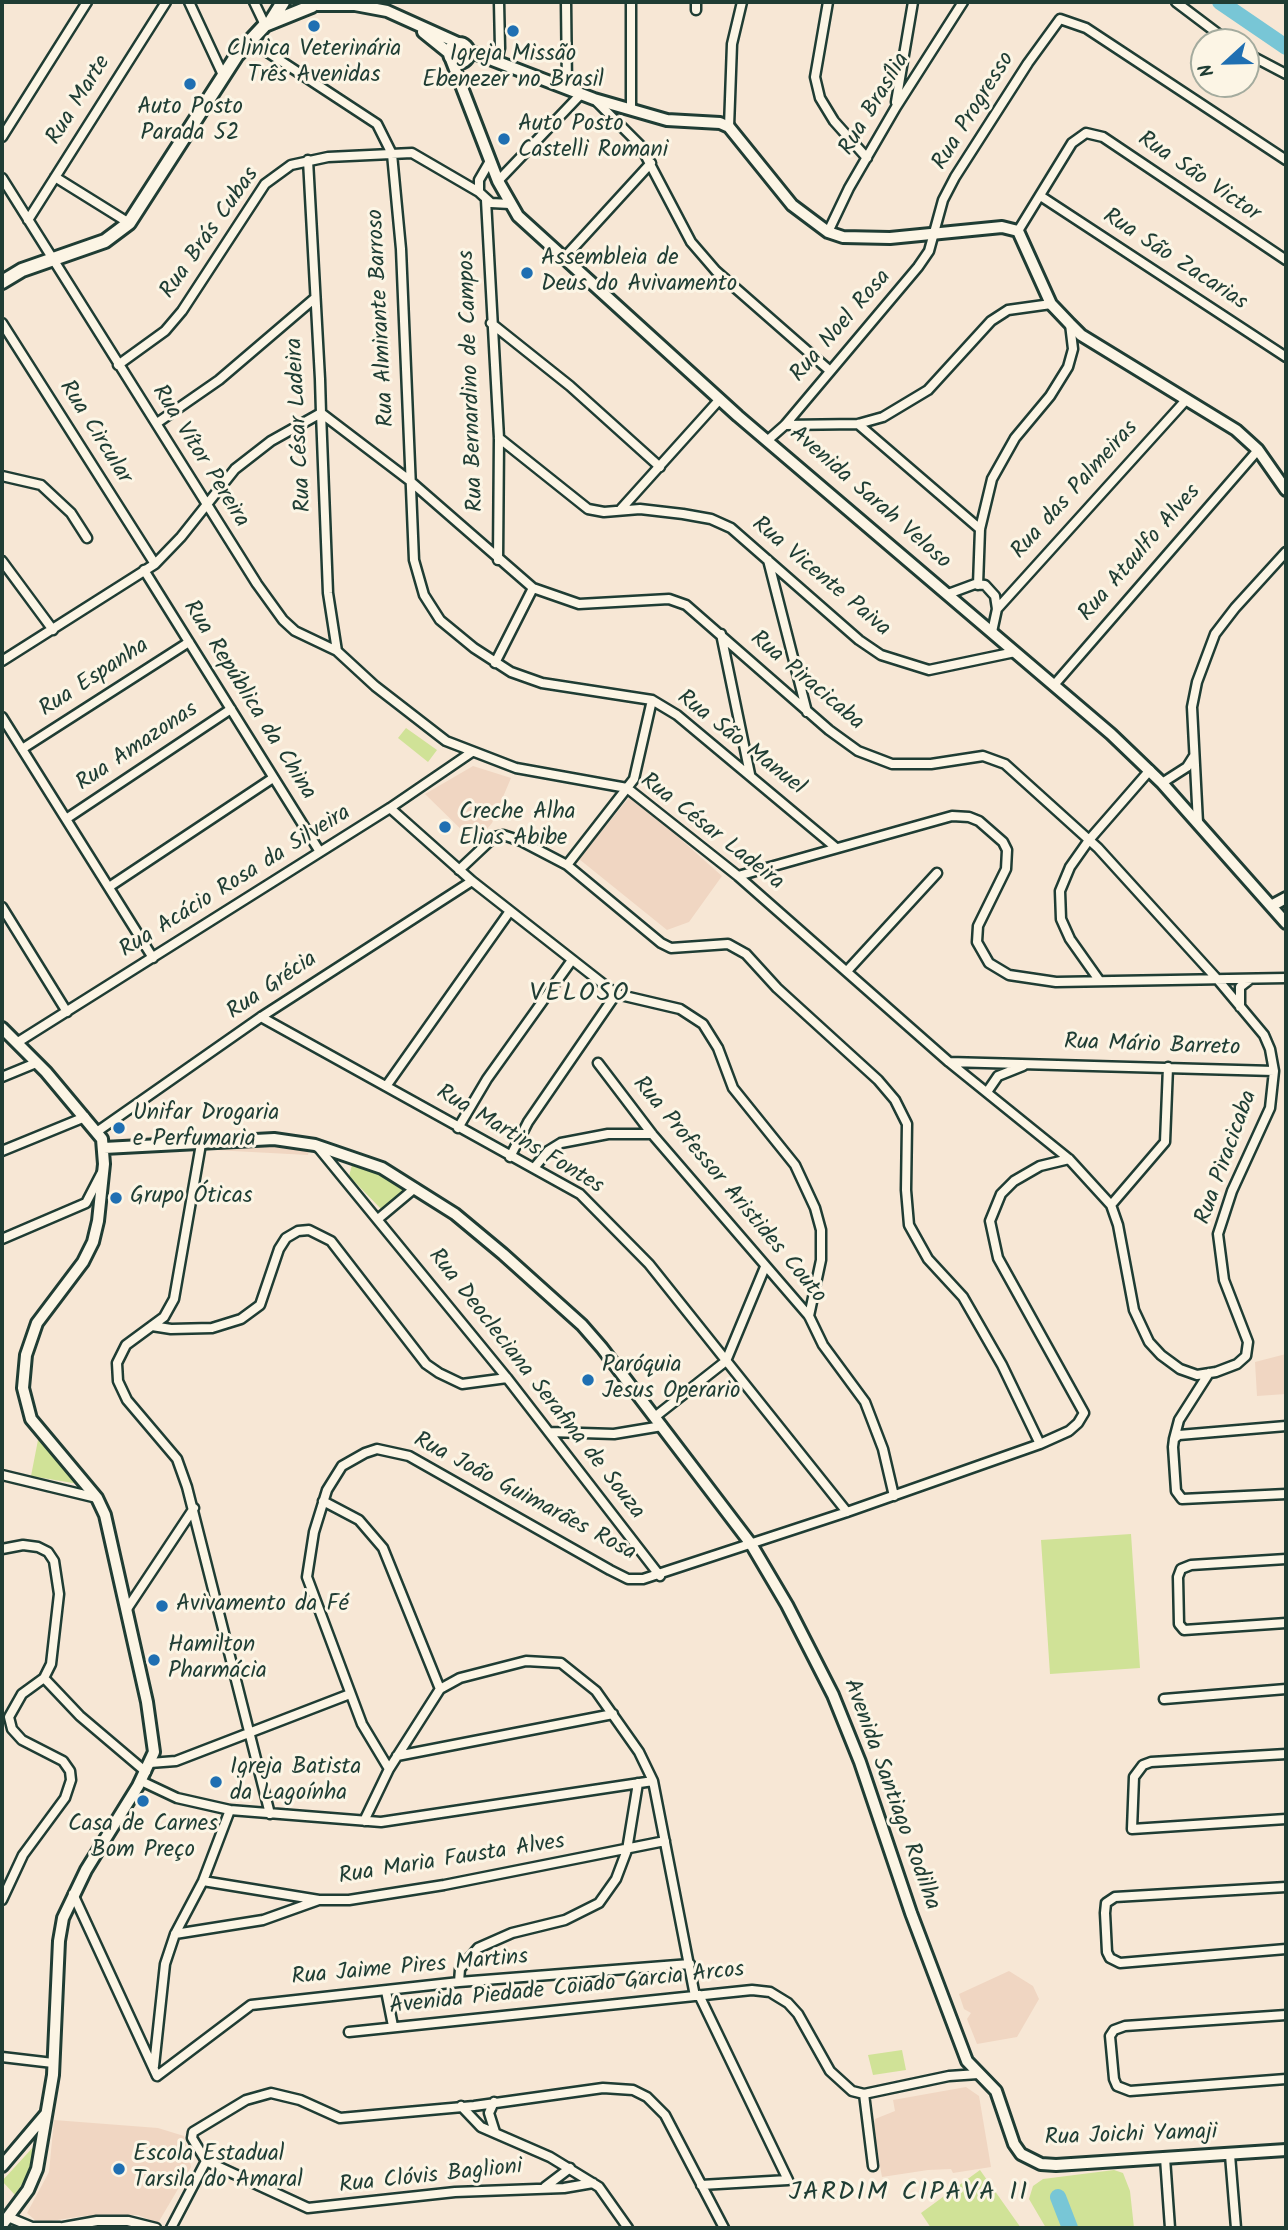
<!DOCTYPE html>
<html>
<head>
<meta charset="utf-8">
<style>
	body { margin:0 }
	#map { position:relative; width:1288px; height:2230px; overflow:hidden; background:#f7e7d5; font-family:Kalam,sans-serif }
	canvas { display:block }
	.frame { position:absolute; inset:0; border:4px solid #1f3d34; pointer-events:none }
	.north { position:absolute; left:1190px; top:28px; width:70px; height:70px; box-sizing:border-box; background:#fcf5e5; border:2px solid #a4ab9e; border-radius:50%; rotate:248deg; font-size:19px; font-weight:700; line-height:28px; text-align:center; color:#1f3d34 }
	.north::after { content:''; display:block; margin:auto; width:24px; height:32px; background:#1f6fb2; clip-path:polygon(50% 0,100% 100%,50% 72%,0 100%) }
</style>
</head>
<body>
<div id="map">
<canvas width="1288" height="2230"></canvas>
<div class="frame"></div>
<div class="north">N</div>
</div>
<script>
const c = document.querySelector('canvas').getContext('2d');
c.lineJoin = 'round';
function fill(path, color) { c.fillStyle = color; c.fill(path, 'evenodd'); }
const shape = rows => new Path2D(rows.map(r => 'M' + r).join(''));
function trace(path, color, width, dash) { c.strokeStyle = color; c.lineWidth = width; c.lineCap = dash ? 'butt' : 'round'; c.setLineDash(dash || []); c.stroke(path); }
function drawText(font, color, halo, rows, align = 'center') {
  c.font = font + ' Kalam,sans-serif'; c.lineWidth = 6; c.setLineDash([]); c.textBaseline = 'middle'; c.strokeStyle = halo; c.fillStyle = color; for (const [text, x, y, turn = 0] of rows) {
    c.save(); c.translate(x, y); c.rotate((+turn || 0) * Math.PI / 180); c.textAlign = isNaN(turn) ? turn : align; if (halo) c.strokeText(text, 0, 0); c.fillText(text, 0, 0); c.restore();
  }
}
const built = shape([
	[473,766,511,778,492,823,475,843,425,794],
	[631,795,722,876,689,922,667,930,579,859],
	[216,1136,312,1137,308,1155,214,1150,117,1152,116,1139],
	[1286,1354,1286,1394,1257,1396,1255,1362],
	[1009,1971,1033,1986,1039,1999,1017,2037,977,2044,967,2019,971,2013,964,2009,959,1994],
	[966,2087,979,2096,991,2167,953,2173,951,2169,928,2170,882,2177,873,2127,875,2119,895,2111,893,2100],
	[54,2120,158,2128,184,2136,191,2167,158,2223,138,2215,83,2216,38,2223,27,2213,49,2172]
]);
const green = shape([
	[406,728,437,750,428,762,398,738],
	[352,1165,379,1174,405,1192,383,1211,349,1176],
	[38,1440,79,1484,31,1476],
	[1131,1534,1140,1668,1050,1674,1041,1540],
	[902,2050,906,2070,873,2075,868,2055],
	[36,2144,37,2149,29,2173,15,2195,2,2181],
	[980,2170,1021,2228,931,2228,921,2213],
	[1114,2170,1123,2173,1130,2191,1134,2228,1046,2228,1029,2199,1033,2186,1043,2179]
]);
const river = shape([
	[1220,2,1286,47],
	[1058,2197,1070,2228]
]);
const street = shape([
	[189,2,223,75],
	[254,2,265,25],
	[566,2,567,87],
	[631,2,631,108],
	[696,2,696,10],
	[828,2,815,77,820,98,834,121,867,158],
	[1176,2,1229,42],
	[249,40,377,124,392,154,401,249,414,560,424,595,440,620,474,648,511,672,542,683,652,700,677,715,835,847],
	[1246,53,1286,74],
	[497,61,500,48,499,2],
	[596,101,640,145,691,242,716,271,829,370],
	[896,102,913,2],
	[729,127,732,44,742,2],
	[2,137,87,2],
	[490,161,479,180,479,192,491,203,510,204],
	[55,177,129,223],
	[2,178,257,584,283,620,295,631,337,651],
	[498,181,581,94],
	[1042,197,1286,357],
	[486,200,499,438,498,560],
	[28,220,166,2],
	[1018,231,1072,143,1086,133,1103,137,1286,260],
	[828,232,849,188,896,107,963,2],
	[565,257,651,163],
	[2,323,155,564],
	[491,323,570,386,660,467],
	[118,365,165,331,182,311,265,184,291,165,328,157,412,153,479,192],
	[157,423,219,380,315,298],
	[858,424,980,529],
	[785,425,858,424,883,417,928,390,991,321,1008,310,1051,304],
	[499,438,588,509,604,512,640,509,683,514,711,519,731,528,859,640,881,655,929,670,1015,652],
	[768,440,785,425,918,267,929,251,943,200,955,177,1028,63,1060,19,1086,28,1286,160],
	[2,476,41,485,71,513,87,538],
	[621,509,720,399],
	[768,560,807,712],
	[2,561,53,630],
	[144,570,320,852],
	[978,585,980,529,992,479,1015,438,1050,396,1068,367,1073,349,1070,324],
	[948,594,975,584,985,585,995,596,997,609,992,632],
	[997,609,1186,400],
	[721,634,750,774],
	[2,661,155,564,181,537,235,469,271,441,321,413,409,480,533,588,579,604,669,599,686,605,829,730,858,751,892,764,931,764,983,756,1005,764,1098,848,1218,980,1264,1035,1270,1049,1274,1071,1270,1108,1232,1191,1218,1234,1224,1280,1248,1342,1246,1356,1237,1364,1216,1372,1197,1375,1180,1369,1161,1355,1149,1342,1134,1310,1118,1225,1111,1205,1069,1159,949,1062,738,876,627,788,516,768,446,741,375,686,337,651,328,593,321,413,320,379,308,160],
	[495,663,533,588],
	[1054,685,1258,450],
	[2,717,153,958],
	[22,749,189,642],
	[1162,783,1187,767,1194,756],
	[390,808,472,881,616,994,680,1009,703,1024,718,1048,733,1088,795,1165,815,1208,821,1230,821,1260,809,1316],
	[66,819,231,709],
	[1198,823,1192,707,1197,682,1215,634,1235,608,1286,552],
	[567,865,634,779,652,700],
	[459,870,494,837,503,835,521,841,567,865,661,943,671,948,728,944,746,954,777,988,878,1080,895,1100,907,1124,906,1190,909,1225,928,1259,963,1297,1002,1365,1040,1444,1069,1431,1078,1423,1084,1413,998,1258,990,1221,1001,1194,1014,1181,1040,1166,1069,1159],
	[738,876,952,816,969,817,979,821,1003,842,1007,850,1006,869,978,926,977,942,989,963,1009,975,1056,982,1286,978],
	[109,887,273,778],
	[2,907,67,1012],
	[847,971,937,873],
	[1099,980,1070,939,1061,919,1060,891,1070,867,1089,840,1150,770],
	[1240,1007,1240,987,1249,980],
	[261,1017,580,1194,649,1264,847,1512],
	[18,1042,390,808,472,752],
	[949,1062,1274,1071],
	[598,1063,652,1134,809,1316,823,1345,865,1402,883,1449,894,1496],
	[2,1077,36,1063],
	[387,1085,510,911],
	[987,1092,998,1076,1023,1066],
	[458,1128,487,1079,572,960],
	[98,1131,261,1017,472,881],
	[201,1144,174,1299,164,1317,126,1345,117,1363,118,1381,127,1400,177,1459,187,1487,270,1814],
	[317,1146,507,1378,660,1576],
	[2,1151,85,1117],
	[510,1157,528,1122,616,994],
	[534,1168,548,1151,561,1143,608,1134,652,1134],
	[1111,1205,1165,1142,1168,1067],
	[378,1219,415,1188],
	[2,1239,86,1203,101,1174],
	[152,1326,171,1329,212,1328,241,1319,260,1305,279,1249,286,1238,298,1231,309,1230,331,1241,426,1364,439,1373,462,1384,507,1378],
	[656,1416,726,1361,765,1267],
	[1286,1426,1179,1435,1174,1439,1173,1447,1176,1491,1182,1499,1286,1494],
	[550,1432,614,1434,662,1426],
	[1174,1439,1179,1420,1209,1373],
	[2,1475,97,1498],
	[323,1501,359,1520,383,1548,440,1689],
	[2,1549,23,1545,38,1547,48,1552,54,1561,59,1594,51,1664,44,1678,22,1694,9,1717,12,1729,22,1740,63,1761,70,1771,71,1780,65,1798,23,1855,2,1900],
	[1286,1559,1191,1565,1181,1569,1178,1577,1179,1624,1184,1630,1286,1623],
	[127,1609,194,1508],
	[44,1678,80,1716,146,1772],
	[1164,1699,1286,1689],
	[1286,1754,1151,1762,1143,1765,1134,1777,1132,1829,1286,1819],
	[397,1756,613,1714],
	[150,1763,176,1761,350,1694],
	[389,1769,362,1724,307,1577,314,1532,327,1490,342,1466,365,1453,377,1449,409,1456,610,1570,628,1579,643,1579,847,1512,1040,1444],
	[141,1781,177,1798,230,1810,381,1822,653,1781],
	[364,1821,389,1769,440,1689,460,1678,526,1661,561,1663,596,1691,639,1752,653,1781,695,1996],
	[203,1881,319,1900,349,1900,444,1885,665,1841],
	[1286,1887,1115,1897,1106,1903,1105,1913,1107,1952,1110,1958,1120,1963,1286,1949],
	[73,1894,157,2076,251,2005,459,1982,690,1964],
	[175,1934,263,1920,319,1900],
	[459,1982,460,1969,478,1948,512,1933,565,1920,599,1903,616,1879,627,1850,638,1783],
	[386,1991,393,2026],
	[699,1995,788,2180,701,2185],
	[1286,2015,1125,2026,1114,2030,1110,2036,1114,2079,1117,2086,1130,2091,1286,2079],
	[349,2032,752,1990,770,1992,788,2003,798,2014,830,2071,852,2091,864,2094,949,2076,978,2074],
	[2,2057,53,2063],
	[154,2066,165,1964,175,1934,203,1881,230,1810],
	[864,2094,873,2166],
	[494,2102,489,2113,495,2132],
	[461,2106,481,2127,550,2157,599,2187,628,2228],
	[1230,2155,1236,2228],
	[1165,2158,1170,2228],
	[593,2183,564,2188,455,2192,308,2208,206,2161,192,2138,193,2132,246,2100,271,2093,300,2100,340,2118,474,2106,603,2088,633,2090,647,2097,665,2115,724,2228],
	[545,2187,570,2168],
	[8,2217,32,2227,60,2227],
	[58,2228,97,2221,128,2221,156,2228],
	[171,2228,206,2161]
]);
const secondary = shape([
	[317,5,355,5,387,11,458,43],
	[423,32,449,53],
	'449 53a10 10 0 1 1 20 0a10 10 0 1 1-20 0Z',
	[469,51,594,99,667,120,720,123,729,127,792,205,828,232,843,237,890,238,1002,227,1018,231,1051,304,1070,324,1081,335,1236,430,1258,450,1286,490],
	[451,59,498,181,518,216,738,416,1111,734,1162,783,1286,923],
	[1273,905,1286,898],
	[2,1028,46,1072,102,1139,104,1164,98,1221,93,1242,83,1262,37,1323,26,1355,23,1388,31,1419,97,1498,105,1515,147,1702,154,1752,138,1786,86,1870,63,1918,59,1941,53,2075,37,2169,28,2190,2,2225],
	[104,1148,274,1139,315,1145,382,1168,455,1214,503,1254,582,1325,602,1348,751,1544,787,1605,833,1695,860,1762,911,1913,967,2061,996,2091,1014,2144,1021,2154,1041,2164,1056,2165,1286,2150],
	[2,2166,46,2114]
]);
const primary = shape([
	[270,23,283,2],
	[2,282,22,270,105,241,129,223,237,55,265,25,312,6]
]);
const markers = [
	[314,26,7,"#1f6fb2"],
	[513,31,7,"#1f6fb2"],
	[190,84,7,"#1f6fb2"],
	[504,139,7,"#1f6fb2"],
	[527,273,7,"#1f6fb2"],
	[445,827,7,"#1f6fb2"],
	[119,1128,7,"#1f6fb2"],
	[116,1198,7,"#1f6fb2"],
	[588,1380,7,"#1f6fb2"],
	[162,1606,7,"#1f6fb2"],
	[154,1660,7,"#1f6fb2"],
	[216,1782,7,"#1f6fb2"],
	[143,1801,7,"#1f6fb2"],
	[119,2169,7,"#1f6fb2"]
];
const poiNames = [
	["Clinica Veterinária",314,51,"center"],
	["Três Avenidas",314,77,"center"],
	["Igreja Missão",513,56,"center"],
	["Ebenezer no Brasil",513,82,"center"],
	["Auto Posto",190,109,"center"],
	["Parada 52",190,135,"center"],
	["Auto Posto",518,126],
	["Castelli Romani",518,152],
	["Assembleia de",541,260],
	["Deus do Avivamento",541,286],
	["Creche Alha",459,814],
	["Elias Abibe",459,840],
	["Unifar Drogaria",133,1115],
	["e Perfumaria",133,1141],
	["Grupo Óticas",130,1198],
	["Paróquia",602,1367],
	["Jesus Operario",602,1393],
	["Avivamento da Fé",176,1606],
	["Hamilton",168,1647],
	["Pharmácia",168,1673],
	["Igreja Batista",230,1769],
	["da Lagoínha",230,1795],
	["Casa de Carnes",143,1826,"center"],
	["Bom Preço",143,1852,"center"],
	["Escola Estadual",133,2156],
	["Tarsila do Amaral",133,2182]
];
const streetNames = [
	["Rua Marte",80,101,-58],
	["Rua Brasília",876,105,-59],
	["Rua Progresso",975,112,-58],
	["Rua São Victor",1198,178,34],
	["Rua Brás Cubas",211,234,-55],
	["Rua São Zacarias",1174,261,33],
	["Rua Almirante Barroso",383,318,-93],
	["Rua Noel Rosa",842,327,-49],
	["Rua Bernardino de Campos",473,381,-92],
	["Rua César Ladeira",301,425,-93],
	["Rua Circular",94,433,58],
	["Rua Vítor Pereira",199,457,58],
	["Rua das Palmeiras",1076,491,-48],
	["Avenida Sarah Veloso",869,499,41],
	["Rua Ataulfo Alves",1141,554,-49],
	["Rua Vicente Paiva",820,578,40],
	["Rua Espanha",95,679,-33],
	["Rua Piracicaba",806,682,40],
	["Rua República da China",248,701,58],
	["Rua São Manuel",740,744,38],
	["Rua Amazonas",138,748,-34],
	["Rua César Ladeira",711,833,38],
	["Rua Acácio Rosa da Silveira",236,883,-32],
	["Rua Grécia",273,987,-34],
	["Rua Mário Barreto",1152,1047,2],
	["Rua Martins Fontes",519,1141,31],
	["Rua Piracicaba",1228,1158,-70],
	["Rua Professor Aristides Couto",728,1191,50],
	["Rua Deocleciana Serafina de Souza",535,1385,52],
	["Rua João Guimarães Rosa",524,1498,28],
	["Avenida Santiago Rodilha",890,1795,70],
	["Rua Maria Fausta Alves",452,1861,-9],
	["Rua Jaime Pires Martins",410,1969,-5],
	["Avenida Piedade Coiado Garcia Arcos",567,1990,-6],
	["Rua Joichi Yamaji",1131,2137,-2],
	["Rua Clóvis Baglioni",431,2178,-6]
];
const quarterNames = [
	["VELOSO",580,996],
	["JARDIM CIPAVA II",909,2195]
];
fill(built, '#f0d6c2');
fill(green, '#d0e297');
trace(river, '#78c6d6', 16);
trace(street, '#1f3d34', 13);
trace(secondary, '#1f3d34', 16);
trace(primary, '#1f3d34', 18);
trace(street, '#fcf5e5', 8);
trace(secondary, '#fcf5e5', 10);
trace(primary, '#fcf5e5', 12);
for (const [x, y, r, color] of markers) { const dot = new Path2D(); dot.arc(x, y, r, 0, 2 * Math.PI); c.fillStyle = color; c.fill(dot); trace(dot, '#fcf5e5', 2.5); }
drawText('23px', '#1f3d34', '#fcf5e5', poiNames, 'left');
drawText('23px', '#1f3d34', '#fcf5e5', streetNames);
c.letterSpacing = '2px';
drawText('26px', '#1f3d34', '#fcf5e5', quarterNames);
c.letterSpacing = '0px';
</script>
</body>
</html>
